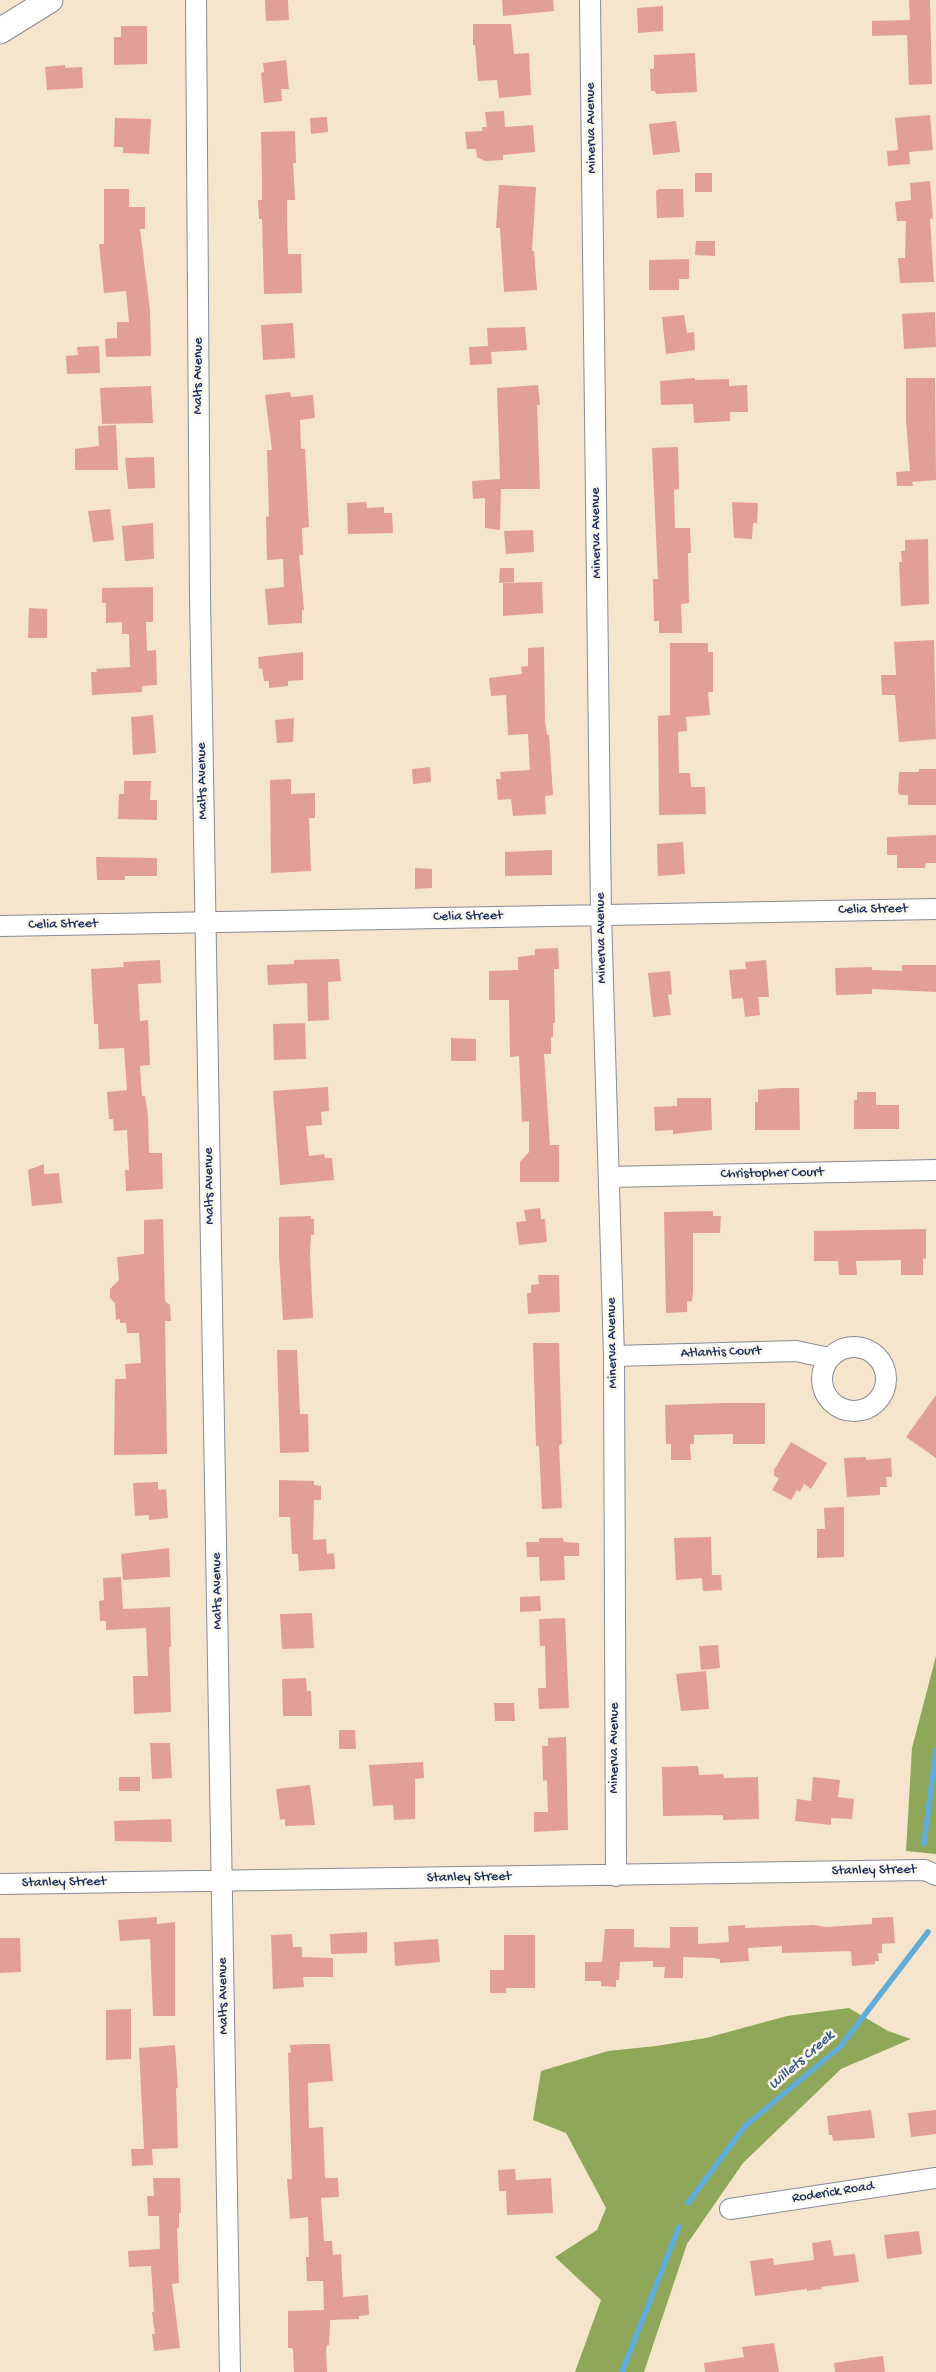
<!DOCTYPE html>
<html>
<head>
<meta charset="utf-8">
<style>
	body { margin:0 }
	canvas { display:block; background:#f5e5cd }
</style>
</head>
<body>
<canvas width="936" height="2372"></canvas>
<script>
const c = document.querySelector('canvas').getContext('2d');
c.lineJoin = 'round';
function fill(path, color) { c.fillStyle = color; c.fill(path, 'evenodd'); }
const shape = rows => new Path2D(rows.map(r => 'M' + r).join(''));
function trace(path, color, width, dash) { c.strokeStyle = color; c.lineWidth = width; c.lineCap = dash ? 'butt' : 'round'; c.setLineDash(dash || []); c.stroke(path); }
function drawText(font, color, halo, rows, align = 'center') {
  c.font = font + ' "Gochi Hand",sans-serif'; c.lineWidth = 5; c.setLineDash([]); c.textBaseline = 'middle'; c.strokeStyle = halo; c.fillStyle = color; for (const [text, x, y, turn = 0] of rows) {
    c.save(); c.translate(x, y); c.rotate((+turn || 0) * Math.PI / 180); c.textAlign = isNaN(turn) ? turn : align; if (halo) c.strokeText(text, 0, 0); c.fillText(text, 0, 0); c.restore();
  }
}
const forest = shape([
	[936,1656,936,1854,906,1851,912,1748],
	[849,2008,888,2031,911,2039,841,2069,743,2163,687,2244,644,2372,575,2372,601,2300,555,2257,597,2230,606,2208,566,2133,533,2120,541,2071,608,2051,656,2046,706,2038,787,2016]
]);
const stream = shape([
	[924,1844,936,1750],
	[688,2203,745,2126,840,2047,928,1932],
	[622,2372,679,2227]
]);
const building = shape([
	[265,0,288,0,289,20,266,21],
	[502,0,553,0,554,11,503,16],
	[909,0,930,0,932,84,909,85,907,35,872,36,872,21,910,20],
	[663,6,663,31,638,33,637,8],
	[473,24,511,24,514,54,529,53,531,95,499,98,497,80,478,81,475,45,473,45],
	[121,26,147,26,147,64,114,65,114,37,121,37],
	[695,53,697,92,656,94,655,91,651,91,650,69,654,69,654,55],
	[286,60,289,89,281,89,282,101,264,103,261,73,264,72,263,63],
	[65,65,65,68,82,67,83,88,47,90,45,67],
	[504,111,505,127,533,125,535,152,503,155,503,160,485,161,477,157,476,149,467,149,465,132,482,131,482,127,487,127,485,112],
	[930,115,933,150,909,152,910,164,888,166,887,151,898,150,895,118],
	[327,117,328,132,311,134,310,118],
	[115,118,151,119,149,154,123,153,123,147,114,147],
	[676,121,680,152,653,155,649,124],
	[295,131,296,163,293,163,295,200,287,200,287,217,288,254,301,254,302,293,264,294,262,219,259,219,258,200,262,200,262,181,261,132],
	[695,173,712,173,712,192,695,192],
	[930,181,933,218,930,219,934,282,900,283,898,258,905,258,906,221,897,221,895,202,911,200,910,183],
	[499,185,536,187,532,251,534,251,537,290,504,292,500,228,496,228],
	[104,189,129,189,129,207,145,207,145,229,140,229,150,310,151,356,106,357,105,339,117,338,117,322,129,322,126,291,104,293,99,244,104,244],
	[659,189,683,189,684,217,657,218,656,191],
	[696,241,715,241,715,256,695,255],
	[689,259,689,279,679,279,679,290,649,290,649,260],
	[935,312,936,347,904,349,902,314],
	[684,315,687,333,694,332,695,350,666,354,662,317],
	[293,323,295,358,263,360,261,325],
	[525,327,527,350,491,352,492,364,470,365,469,347,488,346,487,328],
	[99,346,100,373,67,374,66,356,78,355,77,347],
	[695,378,695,380,729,379,729,386,747,385,748,412,730,412,730,421,694,423,693,404,661,405,660,381],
	[906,378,935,378,936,480,912,482,913,486,897,486,896,472,910,471,906,420],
	[538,385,540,405,537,405,540,489,501,489,500,530,485,528,485,498,473,499,472,481,500,479,497,388],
	[151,386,153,423,102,424,100,388],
	[290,392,291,397,313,395,315,418,300,420,301,449,305,449,309,527,302,528,303,555,299,555,304,610,302,610,302,623,268,625,265,589,284,587,283,559,267,560,266,517,269,516,267,450,272,450,265,395],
	[116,425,118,470,75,470,75,449,99,446,98,426],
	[678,447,679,489,674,490,675,528,690,528,691,553,688,553,689,603,681,604,682,633,659,633,659,621,654,621,653,579,658,579,652,448],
	[154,457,155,488,128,489,125,458],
	[366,502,367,508,384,507,384,513,392,513,393,533,348,534,347,503],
	[732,502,758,503,757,523,753,523,752,539,734,538],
	[110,509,114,540,93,542,88,511],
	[153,523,154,559,125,561,122,526],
	[533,530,534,552,506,554,504,531],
	[928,539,929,604,901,606,899,562,902,562,901,551,905,551,905,540],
	[500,568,514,568,514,582,499,583],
	[542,582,543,613,503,616,503,583],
	[153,587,153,622,146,622,147,651,156,650,157,685,142,686,142,692,92,695,91,672,97,672,96,669,130,667,129,634,122,634,122,622,106,623,106,603,102,603,102,588],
	[29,608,47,609,47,638,28,638],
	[934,640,936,739,899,742,895,695,882,695,881,675,896,675,894,642],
	[670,643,708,643,708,652,713,652,713,692,708,692,710,715,686,717,687,731,678,732,679,773,690,773,691,787,705,787,706,814,659,815,658,716,670,715],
	[544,647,545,721,547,735,549,735,553,795,545,796,546,814,513,816,511,799,498,800,496,779,501,779,500,772,530,770,528,734,508,735,506,695,491,696,489,678,522,674,521,667,528,666,528,648],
	[303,652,303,680,288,681,288,686,269,688,269,681,264,681,262,668,259,669,258,657],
	[153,715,156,753,133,755,131,717],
	[294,718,293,742,277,743,275,720],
	[430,767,431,782,413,784,412,769],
	[919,769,936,769,936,805,908,805,908,795,900,795,898,792,899,772,919,772],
	[291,779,291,794,315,793,315,818,309,818,311,871,271,873,270,780],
	[124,781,151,781,150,800,157,800,157,820,118,819,119,794,124,794],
	[936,835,936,863,926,863,925,868,897,868,897,855,887,855,887,837],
	[683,842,685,874,658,876,657,844],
	[552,850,552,875,505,876,505,852],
	[96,857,157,858,157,876,125,876,125,880,97,880],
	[415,868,432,869,432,888,415,889],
	[558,948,559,969,554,969,555,1023,553,1023,553,1037,551,1037,551,1054,544,1054,550,1145,559,1145,559,1182,520,1182,520,1162,529,1152,529,1121,522,1122,519,1056,510,1057,509,1000,489,1000,489,971,518,970,518,957,535,955,535,949],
	[339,959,341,981,328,982,329,1020,308,1021,307,983,268,985,267,965,294,964,294,960],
	[160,960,161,983,138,984,140,1021,148,1020,150,1065,140,1066,142,1096,145,1096,148,1116,149,1153,162,1153,163,1189,126,1191,125,1170,129,1170,127,1130,114,1131,113,1119,109,1119,107,1092,127,1090,124,1048,99,1049,98,1024,94,1024,91,969,124,967,123,962],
	[766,960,769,997,758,997,760,1015,745,1017,743,998,732,999,729,970,746,969,745,962],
	[902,965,936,965,936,992,872,989,872,994,836,995,835,968,872,967,872,970,902,971],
	[670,971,672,994,668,995,671,1015,653,1017,648,973],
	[305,1023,306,1059,274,1060,273,1024],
	[451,1038,476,1039,476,1061,451,1061],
	[328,1087,329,1111,321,1112,322,1125,306,1126,309,1156,324,1154,325,1158,332,1158,334,1180,280,1185,273,1091],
	[781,1088,799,1088,800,1130,755,1130,755,1102,758,1102,758,1090],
	[857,1092,876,1092,876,1105,899,1105,899,1129,854,1129,854,1100,857,1100],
	[677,1098,711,1098,712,1130,673,1134,673,1130,655,1131,654,1107,677,1106],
	[44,1164,44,1174,59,1173,62,1203,32,1206,28,1170],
	[540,1208,541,1219,545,1219,547,1242,519,1245,516,1222,526,1221,524,1210],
	[713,1211,713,1216,721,1216,720,1233,693,1233,693,1292,692,1301,687,1302,687,1312,666,1313,664,1212],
	[311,1216,311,1219,314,1219,314,1235,311,1235,310,1255,313,1318,283,1320,279,1255,279,1217],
	[163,1219,165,1301,170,1305,171,1321,165,1321,167,1454,114,1455,115,1379,126,1379,125,1364,141,1363,139,1333,127,1333,126,1323,120,1323,120,1319,116,1320,115,1303,110,1298,110,1289,119,1280,117,1257,144,1254,144,1220],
	[926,1229,926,1259,923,1258,923,1275,901,1275,901,1260,856,1261,857,1275,839,1275,838,1261,814,1261,814,1231],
	[538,1275,559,1275,560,1312,528,1314,527,1293,531,1293,531,1285,539,1284],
	[533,1343,559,1343,562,1444,559,1445,562,1508,542,1509,539,1446,536,1446],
	[277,1350,297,1350,300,1414,308,1414,309,1452,280,1453],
	[936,1395,936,1458,906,1437],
	[723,1403,765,1403,765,1444,733,1444,733,1434,694,1435,694,1444,690,1444,691,1460,671,1460,671,1444,666,1444,665,1405],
	[791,1442,827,1463,811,1489,804,1484,800,1492,797,1490,791,1500,772,1490,779,1478,774,1476,774,1470],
	[866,1457,866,1460,891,1458,892,1477,886,1477,887,1487,880,1487,880,1495,847,1497,844,1458],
	[279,1480,314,1481,314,1485,321,1486,321,1500,314,1500,313,1540,326,1539,327,1554,334,1553,335,1569,299,1571,298,1554,292,1554,290,1517,279,1517],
	[158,1482,158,1490,166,1489,168,1518,149,1520,149,1515,135,1516,133,1483],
	[844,1507,844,1557,817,1558,817,1529,825,1529,824,1508],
	[711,1537,712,1575,721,1575,722,1590,703,1591,702,1578,676,1580,674,1538],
	[539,1538,563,1538,564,1542,579,1543,579,1556,564,1556,565,1580,540,1581,539,1557,527,1557,526,1542,539,1542],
	[169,1548,170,1577,123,1580,121,1554],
	[121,1577,123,1609,170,1607,171,1647,169,1647,171,1712,134,1714,133,1676,148,1676,146,1628,106,1630,106,1621,100,1621,99,1601,104,1600,103,1578],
	[540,1596,541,1611,520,1612,520,1597],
	[312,1613,314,1648,282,1649,280,1614],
	[565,1618,569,1708,539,1709,538,1688,546,1688,545,1646,540,1646,539,1619],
	[718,1645,720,1668,701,1670,699,1646],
	[706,1671,709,1709,681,1711,676,1674],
	[306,1678,307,1691,311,1691,312,1716,283,1716,282,1679],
	[494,1703,514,1703,515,1721,495,1721],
	[339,1730,355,1730,356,1749,339,1749],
	[566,1737,568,1830,534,1832,534,1812,548,1812,547,1780,543,1781,542,1746,548,1746,548,1738],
	[150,1743,170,1743,172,1778,152,1779],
	[423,1762,424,1778,415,1779,415,1819,394,1820,393,1805,373,1806,369,1765],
	[698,1766,699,1775,723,1774,724,1778,758,1777,759,1819,723,1820,723,1815,663,1816,662,1767],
	[119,1777,140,1777,140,1791,119,1791],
	[813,1777,840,1780,838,1797,854,1799,852,1819,831,1818,831,1825,795,1821,797,1799,811,1801],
	[310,1785,315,1825,285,1826,285,1819,280,1820,276,1789],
	[171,1819,172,1842,115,1841,114,1821],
	[157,1917,157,1924,175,1922,175,2016,153,2016,150,1939,120,1941,118,1920],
	[893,1917,895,1943,882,1944,882,1953,878,1953,879,1961,875,1961,875,1964,852,1966,851,1951,782,1953,782,1946,748,1948,749,1961,720,1963,720,1959,714,1958,683,1957,683,1978,664,1978,665,1967,653,1967,653,1961,620,1962,619,1980,616,1980,616,1987,601,1986,601,1981,585,1981,585,1962,602,1962,605,1929,634,1929,634,1947,670,1948,670,1927,698,1927,698,1944,729,1942,728,1926,745,1925,745,1928,813,1925,826,1927,872,1924,872,1918],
	[367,1932,367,1953,331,1954,330,1934],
	[292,1934,293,1947,302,1947,302,1957,333,1958,333,1977,303,1977,304,1987,273,1989,271,1935],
	[504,1935,535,1935,535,1988,506,1988,506,1993,490,1993,490,1970,504,1970],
	[0,1938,20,1938,21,1972,0,1973],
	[438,1939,440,1962,395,1966,394,1942],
	[131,2009,131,2059,106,2060,106,2010],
	[310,2044,330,2044,333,2081,308,2083,309,2128,323,2127,325,2178,338,2178,339,2197,321,2198,324,2241,332,2241,333,2255,341,2254,343,2297,368,2295,369,2315,359,2316,359,2319,330,2320,329,2345,327,2345,326,2350,327,2372,294,2372,293,2350,292,2348,288,2348,288,2311,324,2310,323,2281,307,2281,306,2257,309,2257,308,2217,290,2219,287,2179,292,2179,288,2053,291,2052,290,2045],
	[175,2045,178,2088,176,2088,178,2148,152,2149,153,2165,132,2166,131,2149,144,2149,139,2048],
	[871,2110,875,2138,833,2141,832,2135,829,2135,827,2116],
	[936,2110,936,2134,911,2137,908,2113],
	[515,2169,516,2180,551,2178,553,2213,507,2215,506,2191,499,2191,498,2170],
	[153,2178,180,2178,181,2213,179,2213,179,2228,177,2228,179,2283,172,2284,180,2348,154,2351,152,2334,155,2334,152,2312,154,2312,151,2266,129,2267,128,2251,160,2249,159,2216,148,2216,147,2196,154,2196],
	[919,2231,922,2254,887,2259,884,2235],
	[831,2240,834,2256,855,2254,859,2282,821,2287,822,2289,807,2291,807,2289,755,2296,750,2261,773,2258,774,2265,814,2260,812,2243],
	[774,2343,779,2372,705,2372,704,2363,744,2357,742,2347],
	[883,2356,885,2372,835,2372,834,2363]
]);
const minor = shape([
	[196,0,200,596,230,2372],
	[590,0,601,914,614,1356,616,1876],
	[0,926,936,909],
	[609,1177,936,1170],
	'822 1379a32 32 0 1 1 64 0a32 32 0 1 1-64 0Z',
	[614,1356,796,1351,829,1358],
	[0,1884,925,1870,936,1875],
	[730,2209,936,2178]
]);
const tertiary = shape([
	[0,31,50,0]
]);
const streetNames = [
	["Minerva Avenue",592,128,-91],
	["Malts Avenue",199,376,-90],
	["Minerva Avenue",597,533,-91],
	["Malts Avenue",203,781,-91],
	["Celia Street",873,910,-1],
	["Celia Street",468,917,-1],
	["Celia Street",63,925,-1],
	["Minerva Avenue",602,938,-91],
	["Christopher Court",772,1174,-1],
	["Malts Avenue",210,1186,-91],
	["Minerva Avenue",613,1343,-91],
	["Atlantis Court",721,1353,-2],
	["Malts Avenue",218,1591,-91],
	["Minerva Avenue",615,1748,-90],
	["Stanley Street",874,1871,-1],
	["Stanley Street",469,1878,-1],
	["Stanley Street",64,1883,-1],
	["Malts Avenue",224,1996,-91],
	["Roderick Road",833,2193,-9]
];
const waterNames = [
	["Willets Creek",802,2061,-41]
];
fill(forest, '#8fa759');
trace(stream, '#61adda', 5.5);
fill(building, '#e29f98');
trace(minor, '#888a96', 22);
trace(tertiary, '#888a96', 27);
trace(minor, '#fff', 20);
trace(tertiary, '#fff', 25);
drawText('14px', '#1b2f5e', '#fbf7ec', streetNames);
drawText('italic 15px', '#345b89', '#fbf7ec', waterNames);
</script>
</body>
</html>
